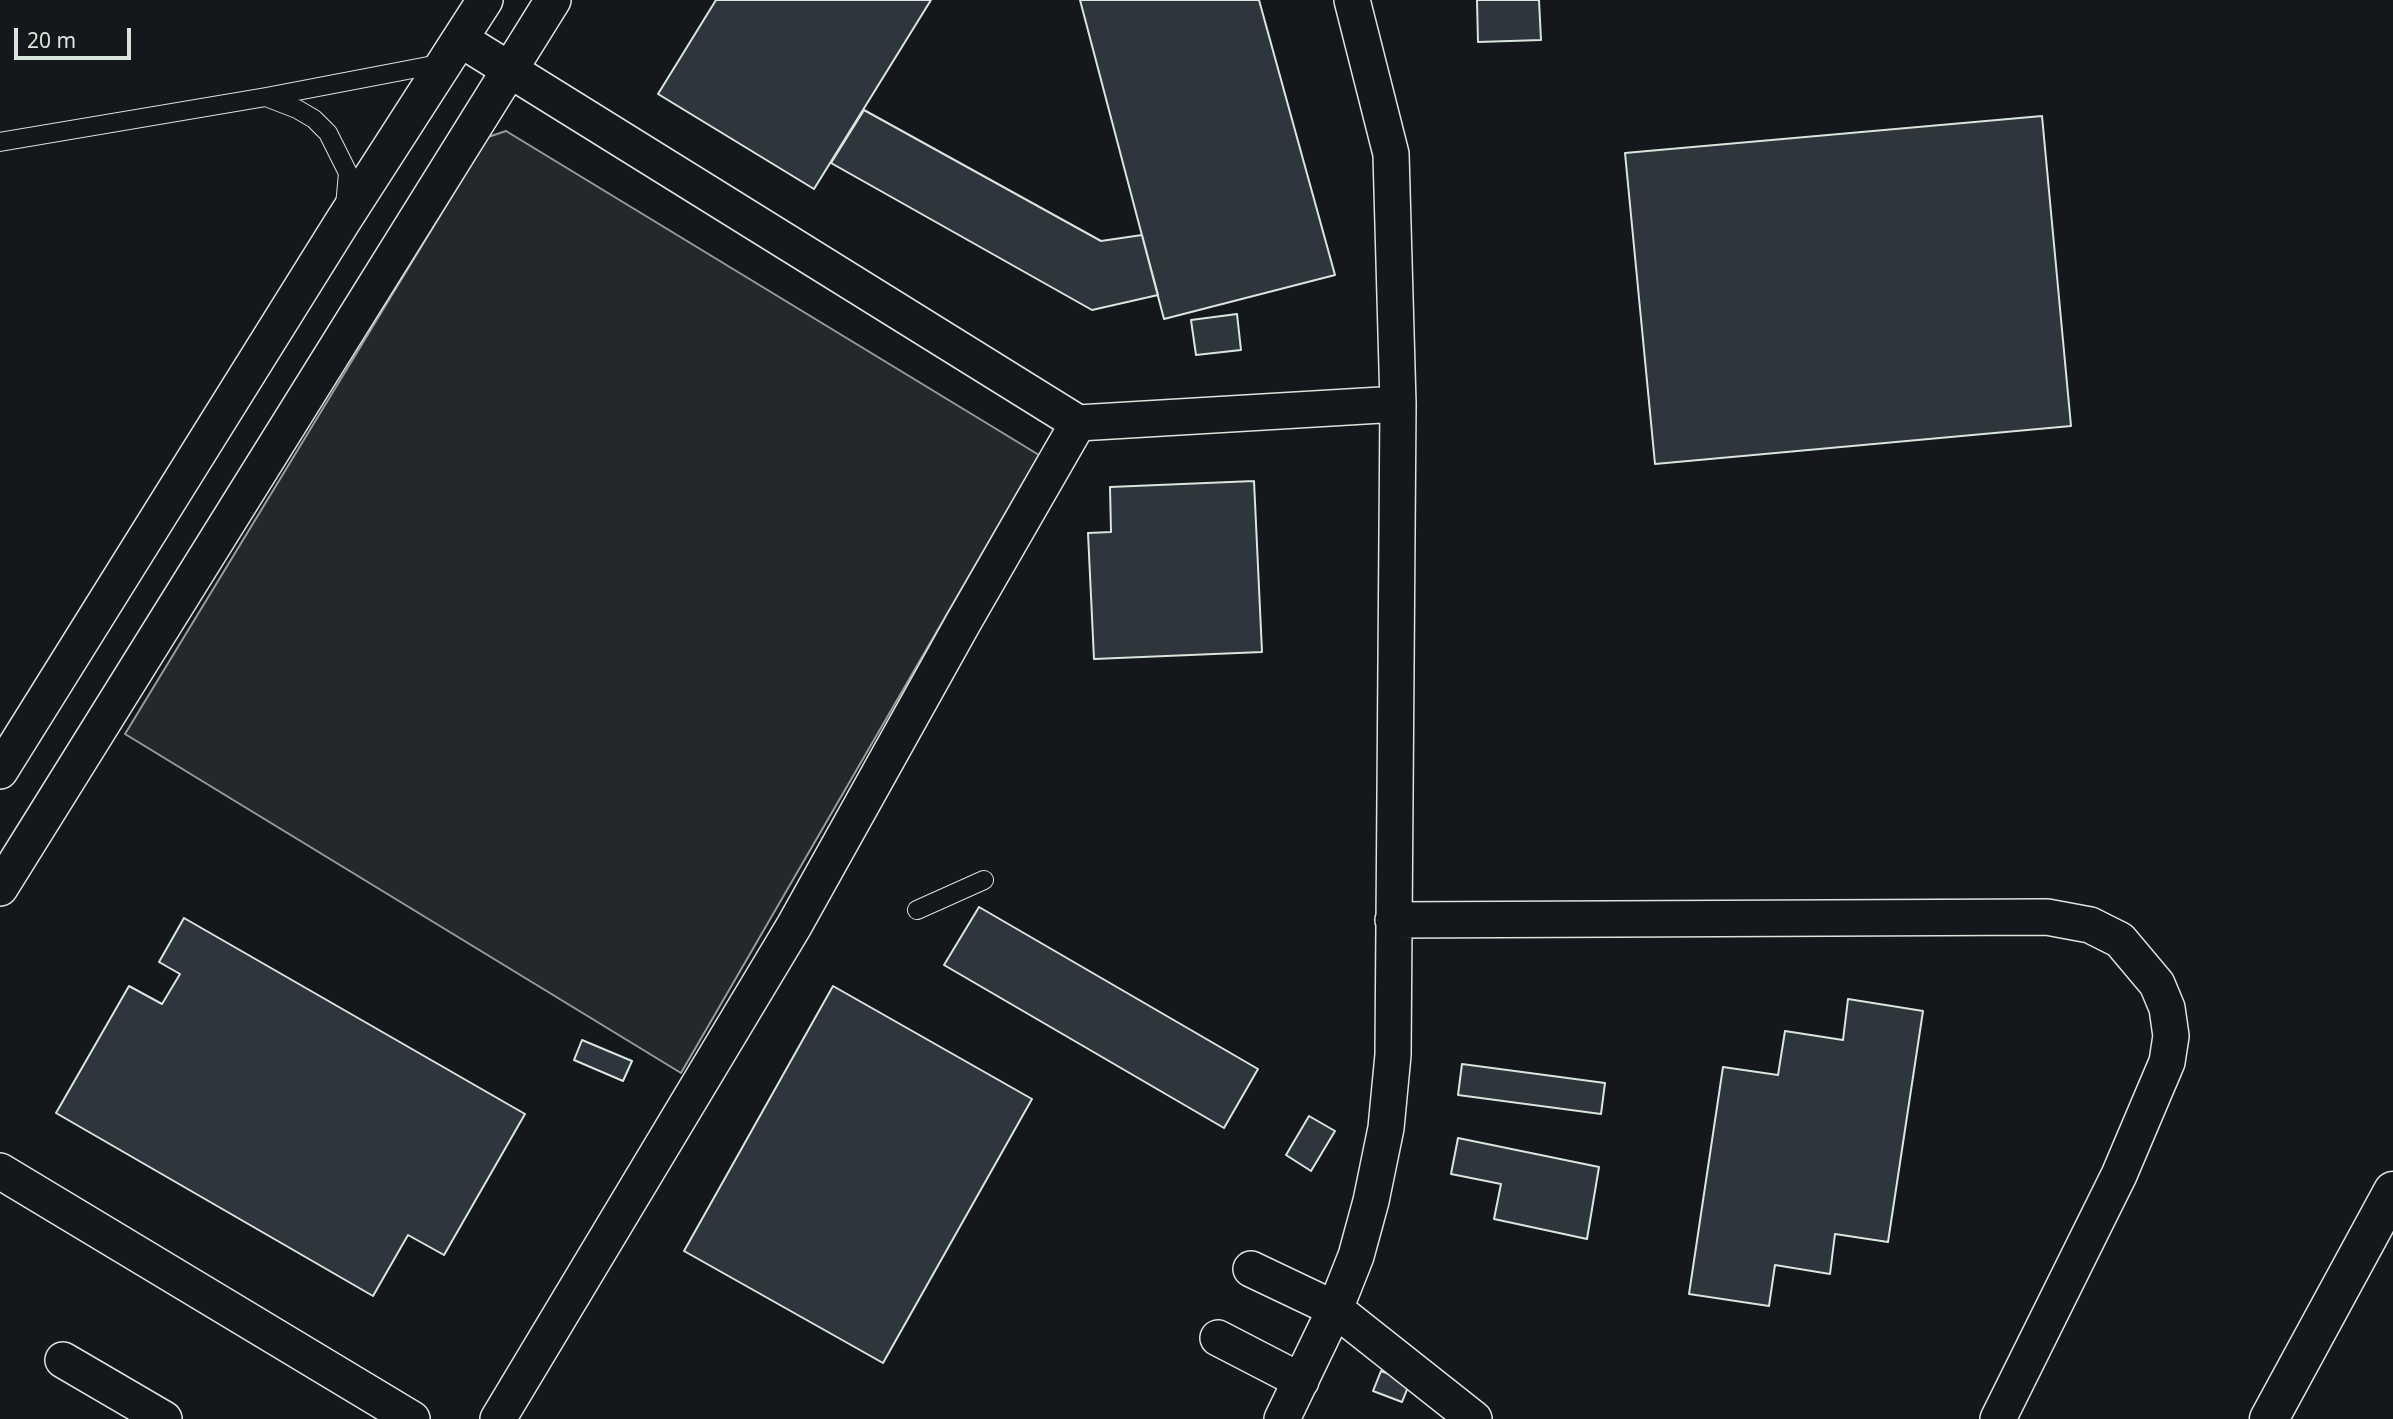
<!DOCTYPE html>
<html>
<head>
<meta charset="utf-8">
<style>
	body { margin:0 }
	#map { position:relative; width:2393px; height:1419px; overflow:hidden; background:#14181c; font-family:"Noto Sans",sans-serif }
	canvas { display:block }
	.scale { position:absolute; left:14px; top:28px; width:117px; height:32px; box-sizing:border-box; border:4px solid #d8e6dc; border-top:0; padding-left:9px; font-size:21px; line-height:24px; white-space:nowrap; color:#d8e6dc; -webkit-text-stroke:5px #14181c; paint-order:stroke }
</style>
</head>
<body>
<div id="map">
<canvas width="2393" height="1419"></canvas>
<div class="scale">20 m</div>
</div>
<script>
const c = document.querySelector('canvas').getContext('2d');
c.lineJoin = 'round';
function fill(path, color) { c.fillStyle = color; c.fill(path, 'evenodd'); }
const shape = rows => new Path2D(rows.map(r => 'M' + r).join(''));
function trace(path, color, width, dash) { c.strokeStyle = color; c.lineWidth = width; c.lineCap = dash ? 'butt' : 'round'; c.setLineDash(dash || []); c.stroke(path); }
const parking = shape([
	[506,131,1039,455,681,1073,125,734,488,137,506,131]
]);
const building = shape([
	[716,0,931,0,814,189,658,94,716,0],
	[1080,0,1259,0,1335,275,1164,319,1080,0],
	[1477,0,1539,0,1541,40,1478,42,1477,0],
	[864,110,1101,241,1142,235,1158,295,1092,310,831,163,864,110],
	[2042,116,2071,426,1655,464,1625,153,2042,116],
	[1237,314,1241,350,1196,355,1191,320,1237,314],
	[1254,481,1262,652,1094,659,1088,533,1111,532,1110,487,1254,481],
	[979,907,1258,1069,1224,1128,944,965,979,907],
	[184,918,525,1114,444,1255,408,1235,373,1296,56,1113,129,986,162,1004,180,974,159,962,184,918],
	[833,986,1032,1099,883,1363,684,1251,833,986],
	[1848,999,1923,1011,1888,1242,1835,1234,1830,1274,1775,1265,1769,1306,1689,1294,1723,1067,1778,1075,1785,1031,1843,1040,1848,999],
	[582,1040,632,1061,623,1081,574,1060,582,1040],
	[1462,1064,1605,1083,1601,1114,1458,1095,1462,1064],
	[1309,1116,1335,1131,1311,1171,1286,1155,1309,1116],
	[1458,1138,1599,1167,1587,1239,1494,1219,1501,1184,1451,1174,1458,1138],
	[1381,1371,1410,1382,1402,1402,1373,1391,1381,1371]
]);
const lane = shape([
	[266,97,297,109,314,119,328,133,348,173,345,206],
	[0,142,266,97,444,63],
	[917,910,984,880]
]);
const street = shape([
	[460,39,1078,423,1398,404],
	[0,771,343,221,485,0],
	[0,888,553,0],
	[1393,920,2047,917,2090,925,2120,940,2157,984,2167,1008,2171,1036,2167,1062,2119,1175,1998,1419],
	[0,1171,412,1419],
	[1251,1269,1335,1309,1474,1419],
	[1218,1338,1301,1381],
	[63,1360,164,1419],
	[498,1419,794,926,963,623,1078,423],
	[1282,1419,1335,1309,1356,1256,1371,1201,1386,1128,1393,1055,1398,404,1391,154,1352,0]
]);
const highway = shape([
	[2269,1419,2393,1191]
]);
fill(parking, '#24282b');
trace(parking, '#939e99', 2);
fill(building, '#2c363c');
trace(building, '#d8e6dc', 2);
trace(lane, '#d8e6dc', 20);
trace(street, '#d8e6dc', 38);
trace(highway, '#d8e6dc', 41);
trace(lane, '#14181c', 18);
trace(street, '#14181c', 35);
trace(highway, '#14181c', 38);
</script>
</body>
</html>
